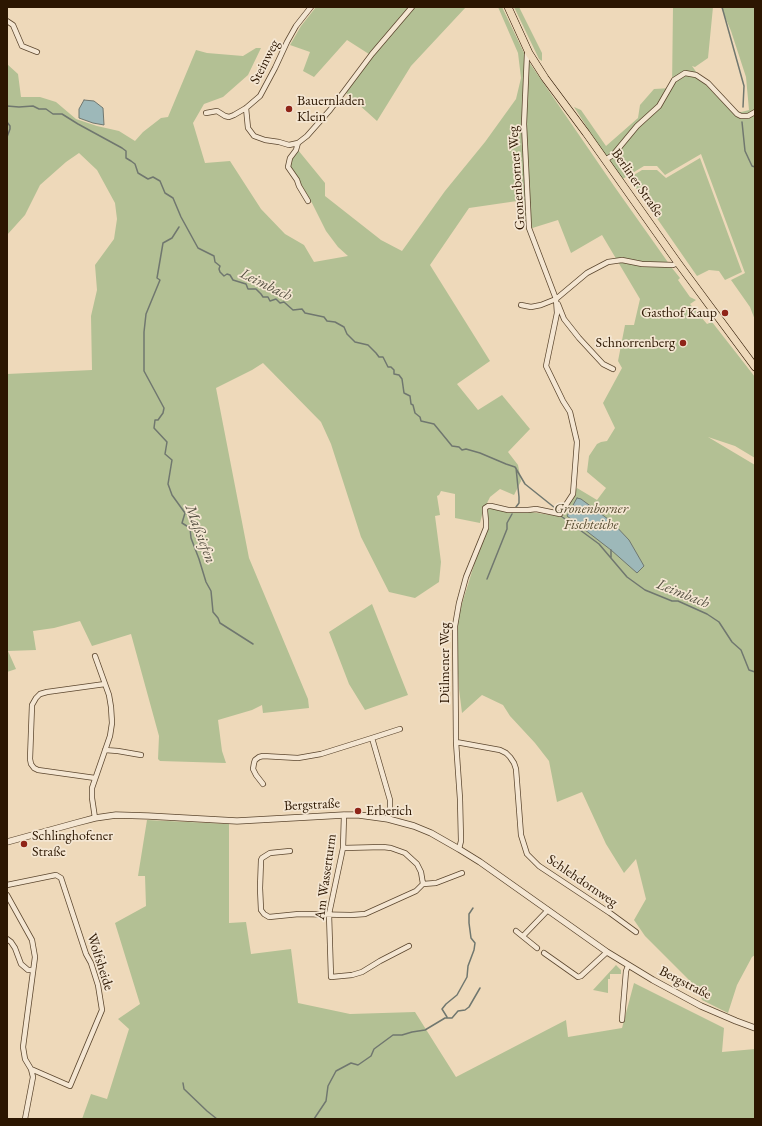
<!DOCTYPE html>
<html>
<head>
<meta charset="utf-8">
<style>
	body { margin:0 }
	#map { position:relative; width:762px; height:1126px; overflow:hidden; background:#eed9ba; font-family:"EB Garamond",serif }
	canvas { display:block }
	.frame { position:absolute; inset:0; border:8px solid #2c1601; pointer-events:none }
</style>
</head>
<body>
<div id="map">
<canvas width="762" height="1126"></canvas>
<div class="frame"></div>
</div>
<script>
const c = document.querySelector('canvas').getContext('2d');
c.lineJoin = 'round';
function fill(path, color) { c.fillStyle = color; c.fill(path, 'evenodd'); }
const shape = rows => new Path2D(rows.map(r => 'M' + r).join(''));
function trace(path, color, width, dash) { c.strokeStyle = color; c.lineWidth = width; c.lineCap = dash ? 'butt' : 'round'; c.setLineDash(dash || []); c.stroke(path); }
function drawText(font, color, halo, rows, align = 'center') {
  c.font = font + ' "EB Garamond",serif'; c.lineWidth = 3.5; c.setLineDash([]); c.textBaseline = 'middle'; c.strokeStyle = halo; c.fillStyle = color; for (const [text, x, y, turn = 0] of rows) {
    c.save(); c.translate(x, y); c.rotate((+turn || 0) * Math.PI / 180); c.textAlign = isNaN(turn) ? turn : align; if (halo) c.strokeText(text, 0, 0); c.fillText(text, 0, 0); c.restore();
  }
}
const green = shape([
	[316,7,466,7,411,66,377,121,346,93,372,56,347,40,314,77,303,71,310,52,290,45,301,26],
	[498,7,502,7,526,57,528,80,529,62,614,186,672,268,680,278,678,280,690,297,696,300,690,304,707,324,712,322,755,377,755,458,735,446,708,437,755,465,755,955,752,957,737,985,728,1013,702,1000,698,989,645,936,634,920,646,899,636,859,624,873,606,844,582,792,557,802,549,761,535,743,510,716,503,705,482,695,462,713,459,689,455,626,484,533,485,511,491,506,564,517,562,515,577,488,597,500,606,488,587,472,589,456,597,444,601,442,607,441,615,428,603,403,622,368,618,361,625,325,634,325,640,299,602,235,571,253,558,220,526,230,524,200,469,208,430,265,490,361,457,384,478,410,502,395,530,429,508,452,518,465,521,481,514,495,500,489,490,497,483,511,480,523,455,518,455,494,441,491,439,495,437,496,440,515,435,516,441,562,439,582,415,598,389,592,361,537,331,444,321,422,263,363,252,370,216,388,249,558,308,699,309,708,263,713,262,705,252,710,218,720,222,751,226,763,160,761,158,759,159,736,131,634,92,646,80,621,54,628,33,631,36,650,8,651,16,669,7,672,7,374,92,370,91,316,97,290,95,265,114,239,117,219,115,203,97,170,79,153,66,162,40,185,25,215,7,235,7,64,18,74,21,97,40,97,56,102,76,119,97,126,119,131,135,141,143,132,161,118,168,117,196,50,207,53,243,56,256,48,261,48,248,75,223,97,204,104,193,123,205,163,230,161,261,209,285,234,304,245,314,262,348,256,338,247,326,231,312,203,297,177,290,166,292,159,298,150,325,183,325,196,381,240,402,251,445,191,485,142,516,99,521,78,518,53],
	[514,7,519,7,542,53,542,61,539,59],
	[673,7,713,7,708,58,695,67,692,66,704,83,734,114,749,110,746,77,731,31,721,7,755,7,755,320,750,307,731,280,745,273,701,154,665,175,657,166,644,166,621,180,574,107,581,110,606,146,638,118,640,105,654,89,672,88],
	[700,158,742,272,725,280,719,271,709,270,697,276,629,178,642,170,657,170,666,178],
	[372,604,408,695,365,710,349,684,329,632],
	[147,820,229,824,229,923,246,922,251,954,291,949,298,1003,350,1014,415,1012,456,1077,566,1020,568,1037,622,1028,634,983,724,1028,722,1052,755,1049,755,1119,82,1119,91,1094,107,1099,129,1029,118,1019,140,1004,115,923,146,906,145,876,138,876],
	[616,965,621,970,621,974,610,974,610,979,608,979,608,993,593,990]
]);
const water = shape([
	[84,100,94,101,103,108,104,125,93,123,79,118,79,109,84,100],
	[577,498,581,499,612,522,629,540,644,566,637,573,611,550,567,516,577,498]
]);
const stream = shape([
	[722,7,744,86,743,107],
	[7,106,19,107,33,106,39,109,46,109,53,114,62,114,78,124,122,148,126,151,126,158,131,161,135,164,138,173,148,179,153,177,160,181,165,193,173,198,181,217,198,248,214,256,215,262,220,266,219,269,220,272,224,276,227,274,230,275,233,280,246,284,248,289,256,289,261,294,263,297,268,297,270,301,276,299,280,303,284,302,293,310,302,309,305,313,324,317,327,321,335,322,344,327,347,334,355,342,368,345,376,353,379,357,383,357,388,367,391,367,394,370,394,374,399,375,402,379,404,393,410,396,411,404,413,405,415,413,420,417,421,421,434,424,452,446,459,447,462,450,466,449,480,453,506,464,515,467,525,484,555,508],
	[7,122,10,126,10,129,7,137],
	[742,122,745,151,752,166,755,167],
	[179,227,172,238,163,243,157,278,160,280,146,314,144,332,144,371,164,408,163,413,158,420,155,420,154,428,167,442,165,454,172,460,168,484,172,495,185,513,182,523,190,528,191,538,199,559,206,582,211,591,213,612,218,618,220,623,253,644],
	[516,468,519,497,519,503,516,507],
	[561,516,599,544,627,577,645,590,672,601,678,601,707,614,719,622,732,642,741,650,749,670,755,672],
	[611,558,611,550],
	[487,579,507,529,507,523,512,514],
	[447,1017,442,1009,446,1004,457,995,467,977,468,966,474,950,475,943,471,938,469,923,469,914,473,908],
	[183,1083,184,1089,207,1111,217,1119],
	[314,1119,326,1101,328,1086,336,1071,351,1063,358,1065,371,1056,374,1049,393,1035,402,1035,412,1032,425,1030,445,1018,452,1018,458,1011,465,1010,469,1007,480,988]
]);
const minor = shape([
	[7,21,13,25,22,46,37,52],
	[246,108,248,128,254,136,265,140,279,142,289,145,298,143,307,136,330,110,372,54,412,7],
	[206,113,217,111,225,116,229,117,234,115,246,108,260,96,275,68,287,42,296,26,311,7],
	[298,143,296,150,290,158,288,167,297,180,299,186,308,201],
	[605,160,613,155,637,126,659,106,674,80,685,73,696,75,708,83,737,114,741,116,748,116,755,112],
	[558,304,564,319,579,338,603,364,613,369],
	[521,305,531,307,541,305,556,299,587,273,608,262,622,260,642,264,673,265,678,263],
	[456,742,500,750,506,753,510,757,514,763,516,769,521,835,527,854,539,866,610,913,636,932],
	[105,750,118,751,141,755],
	[95,778,38,770,34,768,31,764,30,759,32,705,36,698,40,694,47,692,105,684],
	[263,784,256,775,253,769,254,763,255,760,259,757,263,756,298,758,321,754,372,738],
	[344,815,343,848,329,914,331,977,352,975,362,972,380,961,409,946],
	[95,818,92,798,92,788,110,736,112,723,111,707,109,695,95,656],
	[388,819,390,809,390,800,372,738,400,729],
	[343,848,383,847,391,848,405,853,417,864,421,872,423,884],
	[459,849,461,841,460,799,456,742,455,626,459,603,466,577,486,528,486,521,485,511,485,508,488,506,491,506,508,510,528,510,536,509,560,514,573,494,577,442,570,412,563,401,546,366,557,313,556,299,529,228,524,124,527,54,529,53],
	[290,851,270,853,262,858,261,860,260,888,261,910,264,914,269,917,299,914,351,915,365,914,416,891,423,884,436,883,462,873],
	[7,885,51,876,56,875,61,878,86,954,91,963,98,985,102,1010,70,1086,31,1069],
	[7,895,32,940,35,957,23,1047,25,1059,31,1069,33,1077,25,1119],
	[516,931,537,948],
	[523,936,548,910],
	[7,939,11,942,15,948,21,964,28,970,33,970],
	[544,953,578,977,581,976,607,952],
	[622,1020,626,971,628,966]
]);
const tertiary = shape([
	[7,842,76,823,95,818,116,815,148,816,237,821,344,815,359,815,388,819,414,826,431,833,459,849,480,862,607,952,653,980,701,1006,736,1021,755,1028]
]);
const primary = shape([
	[508,7,529,53,545,78,586,133,678,263,755,367]
]);
const markers = [
	[289,109,4,"#8f2418"],
	[725,313,4,"#8f2418"],
	[683,343,4,"#8f2418"],
	[358,811,4,"#8f2418"],
	[24,844,4,"#8f2418"]
];
const streetNames = [
	["Steinweg",265,62,-63],
	["Gronenborner Weg",517,178,-94],
	["Berliner Straße",637,183,55],
	["Dülmener Weg",445,663,-90],
	["Bergstraße",312,805,-3],
	["Am Wasserturm",326,877,-82],
	["Schlehdornweg",582,881,34],
	["Wolfsheide",100,962,72],
	["Bergstraße",685,983,27]
];
const poiNames = [
	["Bauernladen",297,101],
	["Klein",297,117],
	["Gasthof Kaup",717,313,"right"],
	["Schnorrenberg",675,343,"right"],
	["Erberich",366,811],
	["Schlinghofener",32,836],
	["Straße",32,852]
];
const parkNames = [
	["Gronenborner",591,509],
	["Fischteiche",591,525]
];
const waterNames = [
	["Leimbach",266,285,26],
	["Maßsiefen",200,534,69],
	["Leimbach",683,594,22]
];
fill(green, '#b3c094');
fill(water, '#9db8b9');
trace(water, '#70776f', 1);
trace(stream, '#70776f', 1.5);
trace(minor, '#5c472f', 6);
trace(tertiary, '#5c472f', 7);
trace(primary, '#2c1601', 8);
trace(minor, '#f4e6d2', 4.5);
trace(tertiary, '#f4e6d2', 5.5);
trace(primary, '#eed9ba', 7);
for (const [x, y, r, color] of markers) { const dot = new Path2D(); dot.arc(x, y, r, 0, 2 * Math.PI); c.fillStyle = color; c.fill(dot); trace(dot, '#f4e6d2', 1.5); }
drawText('14px', '#2c1601', '#f4e6d2', streetNames);
drawText('14px', '#2c1601', '#f4e6d2', poiNames, 'left');
drawText('italic 14px', '#54492d', '#f4e6d2', parkNames);
drawText('italic 15px', '#544f41', '#f4e6d2', waterNames);
</script>
</body>
</html>
